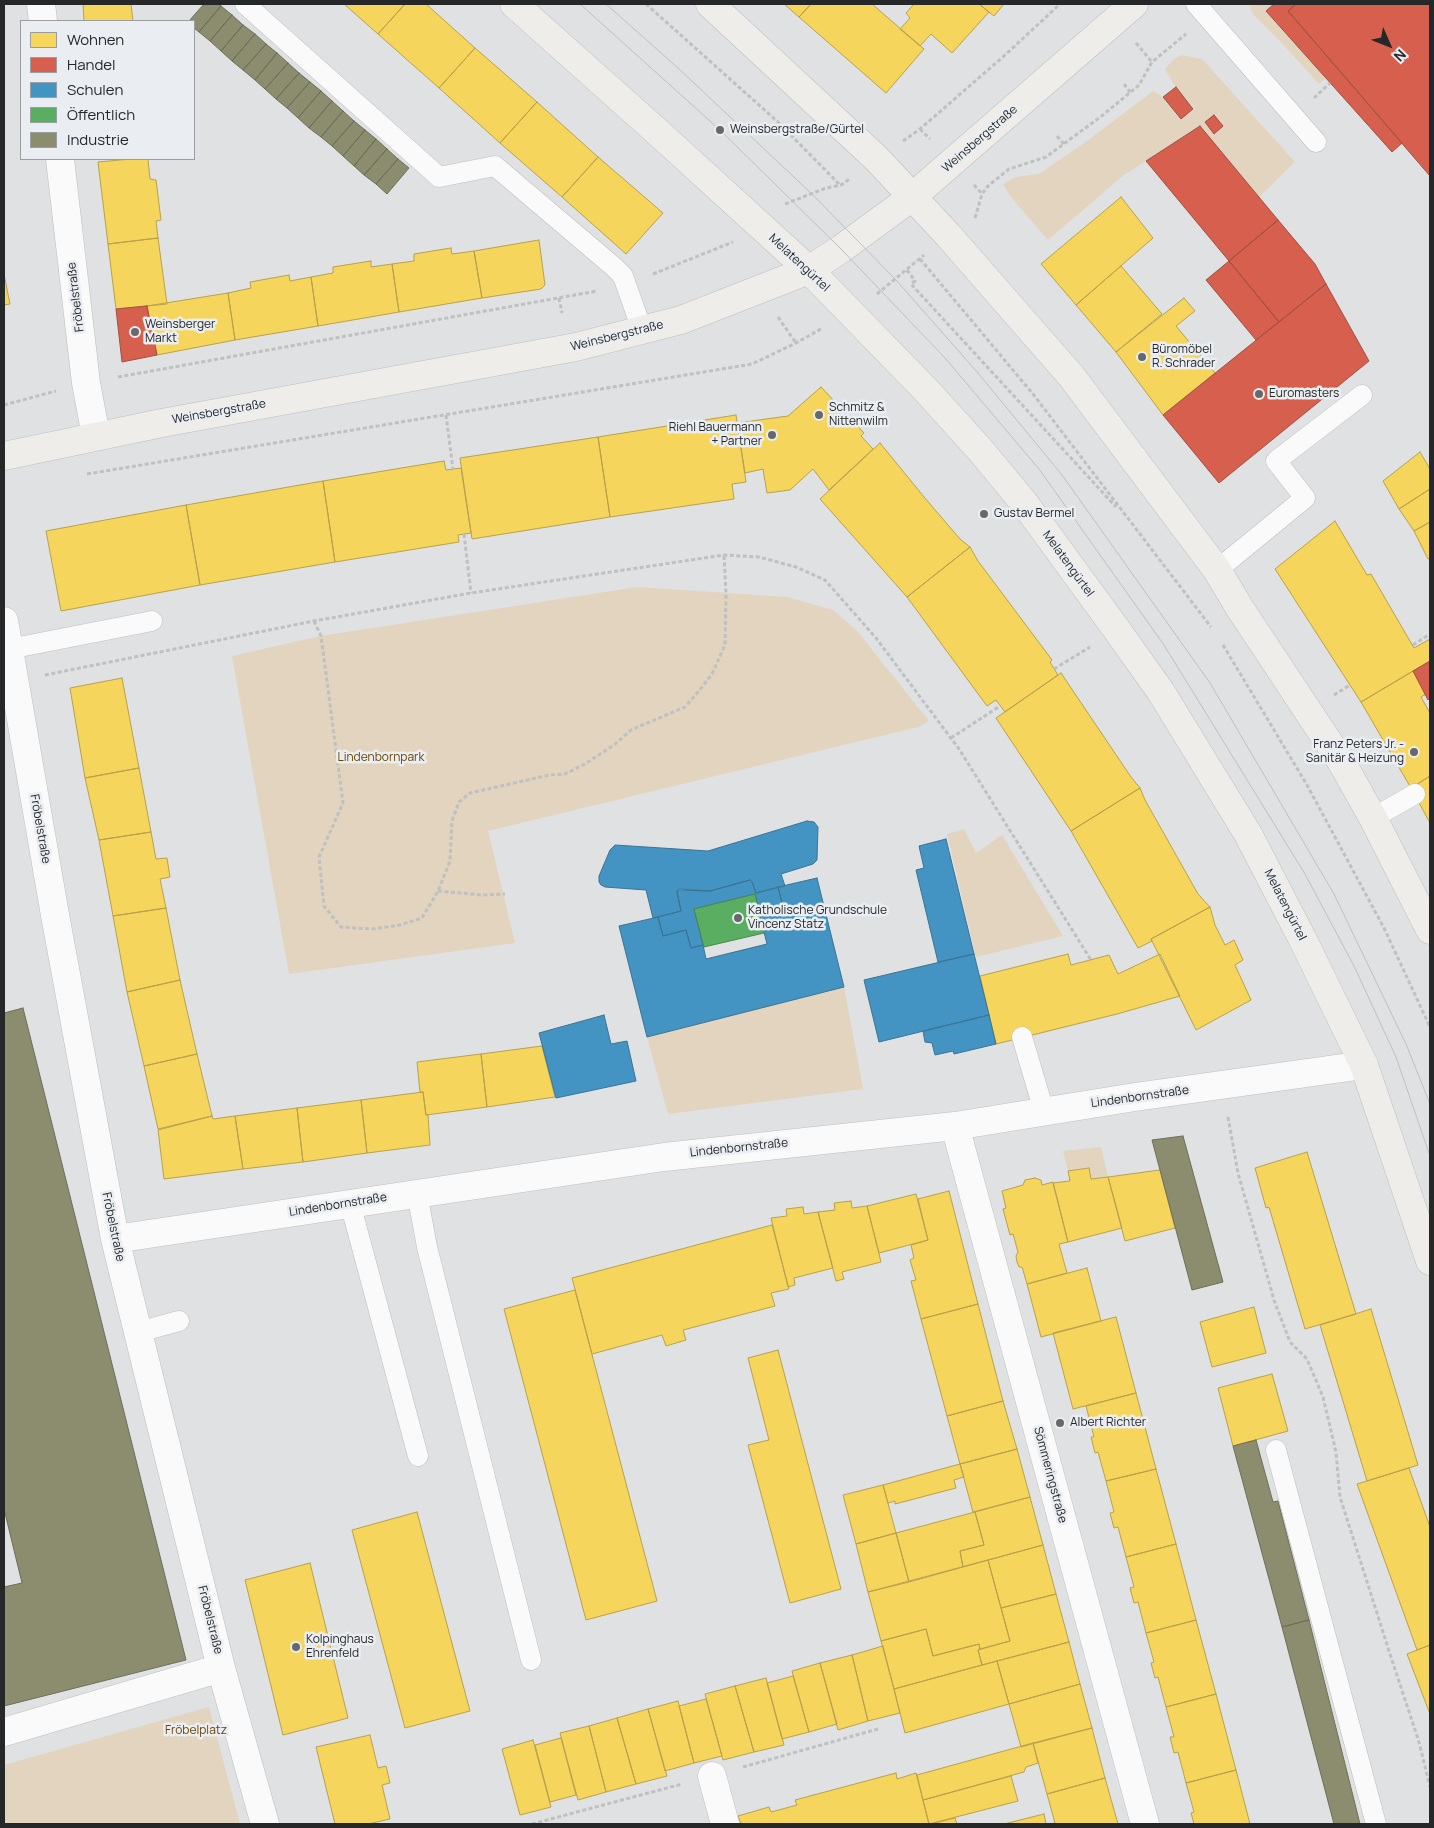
<!DOCTYPE html>
<html>
<head>
<meta charset="utf-8">
<style>
	body { margin:0 }
	#map { position:relative; width:1434px; height:1828px; overflow:hidden; background:#dfe1e3; font-family:Manrope,sans-serif }
	canvas { display:block }
	.frame { position:absolute; inset:0; border:5px solid #252728; pointer-events:none }
	.legend { position:absolute; left:20px; top:20px; width:175px; height:140px; box-sizing:border-box; background:#eaeef2; border:1px solid #9b9ea1; margin:0; padding:6px 9px; list-style:none; font-size:15px; color:#252728 }
	.legend li { display:flex; align-items:center; gap:10px; height:25px }
	.legend b { width:25px; border:1px solid #9b9ea1 }
	.north { position:absolute; left:1364px; top:20px; width:50px; height:50px; -webkit-text-stroke:4px #eaeef2; paint-order:stroke; rotate:134deg; font-size:14px; font-weight:700; line-height:20px; text-align:center; color:#252728 }
	.north::after { content:''; display:block; margin:auto; width:18px; height:22px; background:#252728; clip-path:polygon(50% 0,100% 100%,50% 72%,0 100%) }
</style>
</head>
<body>
<div id="map">
<canvas width="1434" height="1828"></canvas>
<div class="frame"></div>
<ul class="legend">
<li><b style="height:14px;background:#f6d55c"></b>Wohnen</li>
<li><b style="height:14px;background:#d6604d"></b>Handel</li>
<li><b style="height:14px;background:#4393c3"></b>Schulen</li>
<li><b style="height:14px;background:#5aae61"></b>Öffentlich</li>
<li><b style="height:14px;background:#8c8c6e"></b>Industrie</li>
</ul>
<div class="north">N</div>
</div>
<script>
const c = document.querySelector('canvas').getContext('2d');
c.lineJoin = 'round';
function fill(path, color) { c.fillStyle = color; c.fill(path, 'evenodd'); }
const shape = rows => new Path2D(rows.map(r => 'M' + r).join(''));
function trace(path, color, width, dash) { c.strokeStyle = color; c.lineWidth = width; c.lineCap = dash ? 'butt' : 'round'; c.setLineDash(dash || []); c.stroke(path); }
function drawText(font, color, halo, rows, align = 'center') {
  c.font = font + ' Manrope,sans-serif'; c.lineWidth = 5; c.setLineDash([]); c.textBaseline = 'middle'; c.strokeStyle = halo; c.fillStyle = color; for (const [text, x, y, turn = 0] of rows) {
    c.save(); c.translate(x, y); c.rotate((+turn || 0) * Math.PI / 180); c.textAlign = isNaN(turn) ? turn : align; if (halo) c.strokeText(text, 0, 0); c.fillText(text, 0, 0); c.restore();
  }
}
const green = shape([
	[1251,4,1274,4,1267,11,1326,78,1319,84,1279,40,1254,15,1250,8],
	[1182,55,1202,59,1295,162,1259,197,1200,126,1124,175,1048,240,1010,196,1003,184,1016,177,1039,174,1087,141,1153,91,1160,95,1181,120,1195,109,1173,83,1165,69,1175,58],
	[637,587,787,597,833,610,857,631,929,721,918,727,488,831,515,943,289,974,232,656,321,636],
	[964,829,976,853,1002,835,1063,936,976,957,947,834],
	[844,987,863,1089,668,1114,647,1037],
	[1101,1147,1108,1177,1091,1179,1089,1168,1068,1171,1063,1151],
	[209,1707,240,1824,4,1824,4,1765]
]);
const homes = shape([
	[83,4,131,4,133,21,84,21,83,4],
	[344,4,405,4,378,34,344,4],
	[405,4,426,4,475,48,439,88,378,34,405,4],
	[784,4,811,4,799,17,784,4],
	[811,4,872,4,924,49,886,93,799,17,811,4],
	[914,4,979,4,989,12,952,53,931,34,920,46,900,29,910,18,906,13,914,4],
	[979,4,1004,4,994,16,979,4],
	[475,48,537,102,500,143,439,88,475,48],
	[537,102,598,157,562,197,500,143,537,102],
	[598,157,663,213,626,254,562,197,598,157],
	[131,159,148,159,150,179,156,180,161,220,156,221,158,238,108,244,98,162,131,159],
	[1121,197,1153,238,1076,305,1041,264,1121,197],
	[158,238,167,304,116,309,108,244,158,238],
	[539,240,545,285,541,289,482,298,474,251,539,240],
	[451,248,452,254,474,251,482,298,399,312,392,264,414,261,414,254,451,248],
	[371,261,371,267,392,264,399,312,318,326,311,277,333,273,333,267,371,261],
	[1121,266,1162,314,1116,352,1076,305,1121,266],
	[4,274,10,304,4,305,4,274],
	[289,275,290,281,311,277,318,326,235,340,228,293,251,288,250,282,289,275],
	[228,293,235,340,157,355,147,306,228,293],
	[1184,298,1195,311,1176,326,1215,373,1163,415,1116,352,1184,298],
	[821,387,864,433,861,436,873,449,829,490,813,469,790,490,767,493,763,469,745,473,737,423,788,416,821,387],
	[736,415,746,482,732,484,734,499,610,517,598,437,736,415],
	[598,437,610,517,472,539,460,458,598,437],
	[880,443,924,497,960,539,970,547,907,597,820,499,880,443],
	[1420,452,1430,469,1430,489,1399,509,1383,481,1420,452],
	[444,461,446,470,461,468,471,533,458,535,459,542,335,562,323,481,444,461],
	[323,481,335,562,200,585,186,505,323,481],
	[1430,489,1430,522,1414,531,1399,509,1430,489],
	[186,505,200,585,61,611,46,531,186,505],
	[1335,521,1367,575,1371,574,1414,648,1430,639,1430,661,1361,702,1275,569,1335,521],
	[1430,522,1430,558,1428,559,1414,531,1430,522],
	[970,547,978,561,1052,660,1050,662,1058,675,1005,712,996,700,987,706,907,597,970,547],
	[1413,671,1426,694,1421,697,1430,713,1430,776,1411,788,1361,702,1413,671],
	[1061,673,1131,777,1140,788,1071,831,996,718,1061,673],
	[122,678,139,768,85,778,70,688,122,678],
	[139,768,151,832,99,840,85,778,139,768],
	[1430,776,1430,823,1411,788,1430,776],
	[1140,788,1145,800,1198,894,1210,907,1151,939,1152,941,1138,948,1071,831,1140,788],
	[151,832,156,859,167,858,170,877,160,879,166,908,113,916,99,840,151,832],
	[1210,907,1215,925,1225,945,1234,940,1243,960,1235,965,1251,1000,1196,1030,1151,939,1210,907],
	[166,908,180,980,127,992,113,916,166,908],
	[1068,954,1071,965,1109,955,1118,974,1160,954,1180,996,1117,1014,996,1044,980,976,1068,954],
	[180,980,197,1054,144,1066,127,992,180,980],
	[542,1046,555,1097,487,1107,481,1054,542,1046],
	[197,1054,212,1116,158,1129,144,1066,197,1054],
	[481,1054,487,1107,426,1115,423,1092,420,1092,417,1062,481,1054],
	[423,1092,426,1115,428,1115,430,1145,367,1153,361,1100,423,1092],
	[361,1100,367,1153,303,1162,297,1108,361,1100],
	[297,1108,303,1162,243,1169,235,1116,297,1108],
	[212,1116,213,1119,235,1116,243,1169,164,1179,158,1130,212,1116],
	[1307,1152,1356,1314,1305,1329,1269,1207,1266,1208,1255,1168,1307,1152],
	[1089,1168,1091,1179,1108,1177,1122,1228,1068,1242,1053,1183,1070,1181,1068,1171,1089,1168],
	[1160,1170,1175,1228,1125,1241,1108,1177,1160,1170],
	[1035,1178,1041,1180,1042,1185,1053,1182,1068,1242,1059,1244,1067,1273,1027,1284,1022,1267,1019,1267,1017,1262,1016,1256,1018,1252,1013,1234,1010,1235,1003,1209,1006,1208,1002,1191,1023,1185,1025,1180,1035,1178],
	[949,1191,978,1304,921,1319,911,1281,916,1280,910,1260,914,1258,911,1245,928,1240,918,1199,949,1191],
	[916,1194,928,1240,879,1253,867,1206,916,1194],
	[851,1201,852,1208,867,1206,881,1262,842,1272,844,1279,836,1281,818,1212,835,1210,834,1203,851,1201],
	[803,1207,804,1214,818,1212,833,1268,794,1278,795,1285,788,1287,771,1218,787,1216,786,1209,803,1207],
	[772,1225,789,1289,771,1293,775,1306,683,1330,686,1340,666,1346,662,1335,592,1354,572,1278,772,1225],
	[1087,1268,1101,1321,1041,1337,1027,1284,1087,1268],
	[575,1290,657,1601,586,1620,504,1309,575,1290],
	[978,1304,1003,1401,947,1416,921,1319,978,1304],
	[1254,1307,1266,1353,1212,1367,1200,1322,1254,1307],
	[1371,1309,1418,1465,1367,1481,1320,1325,1371,1309],
	[1116,1317,1136,1393,1073,1409,1053,1333,1116,1317],
	[778,1350,841,1589,790,1603,748,1445,769,1440,748,1358,778,1350],
	[1272,1374,1288,1431,1233,1446,1218,1388,1272,1374],
	[1136,1393,1156,1469,1106,1481,1098,1452,1095,1453,1091,1437,1094,1437,1086,1406,1136,1393],
	[1003,1401,1017,1449,960,1464,947,1416,1003,1401],
	[1017,1449,1030,1497,973,1512,960,1464,1017,1449],
	[960,1464,964,1477,954,1480,956,1488,895,1504,895,1501,888,1503,883,1485,960,1464],
	[1409,1468,1430,1527,1430,1645,1417,1650,1357,1484,1409,1468],
	[1156,1469,1176,1544,1126,1557,1118,1527,1114,1528,1110,1513,1114,1512,1106,1481,1156,1469],
	[883,1485,896,1533,856,1544,843,1495,883,1485],
	[1030,1497,1043,1545,963,1567,960,1551,984,1545,975,1512,1030,1497],
	[417,1512,470,1711,405,1728,352,1530,417,1512],
	[975,1512,984,1545,960,1551,963,1567,909,1582,896,1533,975,1512],
	[896,1533,909,1582,868,1592,856,1544,896,1533],
	[1176,1544,1196,1620,1146,1633,1138,1602,1134,1603,1130,1588,1134,1587,1126,1557,1176,1544],
	[1043,1545,1056,1594,1001,1608,988,1560,1043,1545],
	[988,1560,1010,1641,980,1649,979,1644,933,1656,926,1629,881,1641,868,1592,988,1560],
	[310,1563,348,1718,283,1735,245,1580,310,1563],
	[1056,1594,1069,1642,982,1665,978,1650,1010,1641,1001,1608,1056,1594],
	[1196,1620,1216,1694,1166,1707,1158,1677,1155,1678,1151,1663,1154,1662,1146,1633,1196,1620],
	[926,1629,933,1656,979,1644,980,1649,978,1650,982,1665,894,1689,881,1641,926,1629],
	[1069,1642,1080,1684,1009,1704,997,1661,1069,1642],
	[1430,1645,1430,1714,1407,1654,1430,1645],
	[883,1646,900,1713,868,1721,852,1655,883,1646],
	[852,1655,868,1721,838,1730,820,1663,852,1655],
	[997,1661,1009,1704,905,1733,894,1689,997,1661],
	[820,1663,837,1724,809,1732,792,1671,820,1663],
	[793,1676,809,1732,782,1739,767,1683,793,1676],
	[766,1678,784,1745,754,1752,735,1686,766,1678],
	[1080,1684,1092,1728,1021,1747,1009,1704,1080,1684],
	[735,1686,754,1752,723,1760,705,1694,735,1686],
	[1216,1694,1236,1770,1186,1783,1178,1752,1174,1753,1170,1737,1174,1737,1166,1707,1216,1694],
	[706,1699,722,1756,694,1763,679,1706,706,1699],
	[678,1701,694,1763,665,1771,648,1709,678,1701],
	[648,1709,667,1776,636,1784,617,1718,648,1709],
	[617,1718,636,1784,606,1792,589,1726,617,1718],
	[589,1726,606,1792,578,1800,560,1733,589,1726],
	[1092,1728,1105,1778,1047,1794,1033,1743,1092,1728],
	[370,1735,378,1768,386,1766,390,1783,382,1785,390,1819,368,1824,335,1824,316,1747,370,1735],
	[561,1738,576,1795,550,1802,535,1745,561,1738],
	[533,1740,551,1807,520,1815,502,1749,533,1740],
	[1033,1743,1038,1763,1026,1767,1024,1772,923,1800,917,1775,1033,1743],
	[1236,1770,1250,1824,1194,1824,1191,1813,1194,1812,1186,1783,1236,1770],
	[896,1773,897,1779,916,1773,929,1824,741,1824,738,1816,769,1807,771,1812,797,1805,795,1800,896,1773],
	[1011,1776,1018,1801,929,1824,923,1800,1011,1776],
	[1105,1778,1118,1824,1051,1824,1055,1823,1047,1794,1105,1778],
	[1044,1814,1046,1824,1004,1824,1044,1814],
	[955,1818,957,1824,931,1824,955,1818]
]);
const shops = shape([
	[1274,4,1296,4,1288,11,1402,143,1392,152,1266,11,1274,4],
	[1296,4,1430,4,1430,176,1288,11,1296,4],
	[1176,87,1193,109,1181,119,1163,97,1176,87],
	[1214,115,1223,126,1214,134,1205,122,1214,115],
	[1200,126,1278,220,1229,261,1146,161,1200,126],
	[1278,220,1315,264,1326,284,1279,322,1229,261,1278,220],
	[1229,261,1279,322,1256,340,1206,280,1229,261],
	[1326,284,1369,361,1219,483,1163,415,1326,284],
	[147,306,157,355,122,362,116,309,147,306],
	[1430,661,1430,698,1428,700,1413,671,1430,661]
]);
const schools = shape([
	[807,821,814,822,818,827,817,860,813,864,781,874,785,886,756,893,752,882,750,880,710,891,679,889,677,892,681,911,653,918,646,890,605,887,601,885,599,882,599,876,610,850,615,845,708,851,807,821],
	[946,839,974,954,938,962,916,870,924,868,919,846,946,839],
	[817,878,844,987,647,1037,619,926,658,917,663,936,686,930,691,948,703,945,706,959,767,944,759,912,783,907,778,887,817,878],
	[750,880,752,882,756,893,778,887,783,907,759,912,755,894,694,909,703,945,691,948,686,930,663,936,658,917,681,911,677,892,678,890,710,891,750,880],
	[974,954,989,1015,879,1042,864,980,974,954],
	[604,1015,611,1044,627,1041,636,1081,556,1098,539,1033,604,1015],
	[989,1015,996,1044,954,1054,953,1051,935,1055,932,1043,925,1042,923,1031,989,1015]
]);
const public = shape([
	[755,894,764,933,704,947,694,909,755,894]
]);
const industry = shape([
	[204,4,219,4,221,6,199,32,194,28,194,21,189,21,204,4],
	[221,6,232,15,210,41,199,32,221,6],
	[232,15,243,25,221,51,210,41,232,15],
	[243,25,255,34,232,61,221,51,243,25],
	[255,34,266,44,243,70,232,61,255,34],
	[266,44,277,53,255,80,243,70,266,44],
	[277,53,288,63,265,89,255,80,277,53],
	[288,63,299,73,276,99,265,89,288,63],
	[299,73,310,82,287,108,276,99,299,73],
	[310,82,321,91,298,118,287,108,310,82],
	[321,91,332,101,309,128,298,118,321,91],
	[332,101,343,111,321,137,309,128,332,101],
	[343,111,354,121,332,146,321,137,343,111],
	[354,121,365,130,343,156,332,146,354,121],
	[365,130,376,139,354,166,343,156,365,130],
	[376,139,387,149,364,175,354,166,376,139],
	[387,149,398,159,376,184,364,175,387,149],
	[398,159,409,168,387,194,376,184,398,159],
	[23,1008,186,1660,4,1706,4,1587,22,1583,4,1509,4,1013,23,1008],
	[1183,1136,1223,1282,1192,1290,1152,1140,1183,1136],
	[1256,1440,1273,1502,1278,1501,1309,1620,1282,1627,1233,1446,1256,1440],
	[1309,1620,1360,1824,1334,1824,1282,1627,1309,1620]
]);
const path = shape([
	[646,4,778,122,840,185],
	[1136,43,1152,62],
	[1124,84,1130,92],
	[1314,98,1330,83],
	[920,129,930,139],
	[1057,136,1064,144],
	[903,141,920,129,1004,56,1060,4],
	[974,185,982,194],
	[785,204,826,188,841,185,851,178],
	[975,218,982,194,988,186,1009,169,1046,157,1103,115,1139,85,1152,62,1186,34],
	[920,259,1033,394,1211,627],
	[907,270,915,281,911,284,1116,507],
	[653,274,733,242],
	[877,294,924,255],
	[559,298,562,313],
	[778,317,796,343],
	[118,377,597,291],
	[4,405,56,391],
	[446,415,453,469],
	[87,474,752,364,796,343,821,329],
	[464,534,471,593],
	[314,621,321,636,343,803,319,857,324,906,341,927,372,929,400,925,422,918,438,891,450,861,452,821,459,802,470,793,549,775,565,774,585,764,614,745,631,730,685,707,698,692,712,674,725,645,726,594,724,555],
	[1223,645,1307,785,1384,928,1430,1027],
	[1413,645,1430,634],
	[1054,669,1090,647],
	[45,675,314,621,471,593,724,555,759,557,796,567,825,580,876,638,959,749,1091,960],
	[1334,695,1350,685],
	[951,738,1000,706],
	[438,891,482,895,505,894],
	[1228,1117,1238,1173,1274,1300,1290,1342,1307,1359,1323,1397,1336,1452,1340,1497,1390,1654,1419,1742,1430,1787],
	[743,1767,878,1729],
	[532,1824,682,1784]
]);
const lane = shape([
	[245,4,439,177,495,166,614,267,623,276,642,330],
	[1196,4,1316,142],
	[1217,570,1305,498,1276,461,1362,395],
	[9,649,152,621],
	[1373,818,1415,794],
	[1022,1037,1044,1111],
	[417,1193,427,1247,531,1660],
	[350,1203,418,1456],
	[138,1332,179,1321],
	[1276,1450,1376,1824]
]);
const street = shape([
	[41,4,43,21],
	[60,159,86,383,96,436],
	[4,621,55,915,115,1239,221,1668,265,1824],
	[955,1126,1145,1824],
	[115,1239,664,1157,955,1126,1135,1097,1364,1065],
	[4,1732,221,1668],
	[712,1776,725,1824]
]);
const secondary = shape([
	[514,4,652,127,809,270,926,390,982,452,1025,504,1117,630,1161,692,1248,834,1303,940,1364,1065,1430,1261],
	[710,4,877,159,948,235,1072,377,1217,570,1239,607,1341,761,1373,818,1430,930],
	[4,456,162,423,576,347,681,320,809,270,841,249,912,197,1134,4]
]);
const tram = shape([
	[580,4,720,130,841,249,945,358,1039,469,1164,645,1305,874,1354,966,1396,1057,1430,1156],
	[606,4,678,68,812,194,896,280,978,373,1062,475,1210,683,1334,894,1406,1044,1430,1104]
]);
const markers = [
	[720,130,5,"#666869"],
	[135,332,5,"#666869"],
	[1142,357,5,"#666869"],
	[1259,394,5,"#666869"],
	[819,415,5,"#666869"],
	[772,435,5,"#666869"],
	[984,514,5,"#666869"],
	[1414,752,5,"#666869"],
	[738,918,5,"#666869"],
	[1060,1423,5,"#666869"],
	[296,1647,5,"#666869"]
];
const poiNames = [
	["Weinsbergstraße/Gürtel",730,130],
	["Weinsberger",145,325],
	["Markt",145,339],
	["Büromöbel",1152,350],
	["R. Schrader",1152,364],
	["Euromasters",1269,394],
	["Schmitz &",829,408],
	["Nittenwilm",829,422],
	["Riehl Bauermann",762,428,"right"],
	["+ Partner",762,442,"right"],
	["Gustav Bermel",994,514],
	["Franz Peters Jr. -",1404,745,"right"],
	["Sanitär & Heizung",1404,759,"right"],
	["Katholische Grundschule",748,911],
	["Vincenz Statz",748,925],
	["Albert Richter",1070,1423],
	["Kolpinghaus",306,1640],
	["Ehrenfeld",306,1654]
];
const streetNames = [
	["Weinsbergstraße",980,139,-41],
	["Melatengürtel",799,263,43],
	["Fröbelstraße",76,297,-97],
	["Weinsbergstraße",617,336,-14],
	["Weinsbergstraße",219,412,-10],
	["Melatengürtel",1068,564,54],
	["Fröbelstraße",40,829,80],
	["Melatengürtel",1285,905,63],
	["Lindenbornstraße",1140,1097,-8],
	["Lindenbornstraße",739,1148,-6],
	["Lindenbornstraße",338,1205,-9],
	["Fröbelstraße",113,1227,78],
	["Sömmeringstraße",1050,1475,75],
	["Fröbelstraße",210,1620,76]
];
const parkNames = [
	["Lindenbornpark",381,758],
	["Fröbelplatz",196,1731]
];
fill(green, '#e2d4bf');
fill(homes, '#f6d55c');
trace(homes, '#b7a14c', 1);
fill(shops, '#d6604d');
trace(shops, '#a14f42', 1);
fill(schools, '#4393c3');
trace(schools, '#3a7394', 1);
fill(public, '#5aae61');
trace(public, '#4a8650', 1);
fill(industry, '#8c8c6e');
trace(industry, '#6d6e59', 1);
trace(lane, '#bcbec0', 21);
trace(street, '#bcbec0', 29);
trace(secondary, '#bcbec0', 29);
trace(path, '#bfc0c0', 3, [4, 2.5]);
trace(lane, '#fafafb', 20);
trace(street, '#fafafb', 28);
trace(secondary, '#eeede9', 28);
trace(tram, '#bfbfbf', 1);
for (const [x, y, r, color] of markers) { const dot = new Path2D(); dot.arc(x, y, r, 0, 2 * Math.PI); c.fillStyle = color; c.fill(dot); trace(dot, '#eaeef2', 2); }
drawText('12px', '#252728', '#eaeef2', poiNames, 'left');
drawText('12px', '#252728', '#eaeef2', streetNames);
drawText('12px', '#6a4600', '#eaeef2', parkNames);
</script>
</body>
</html>
